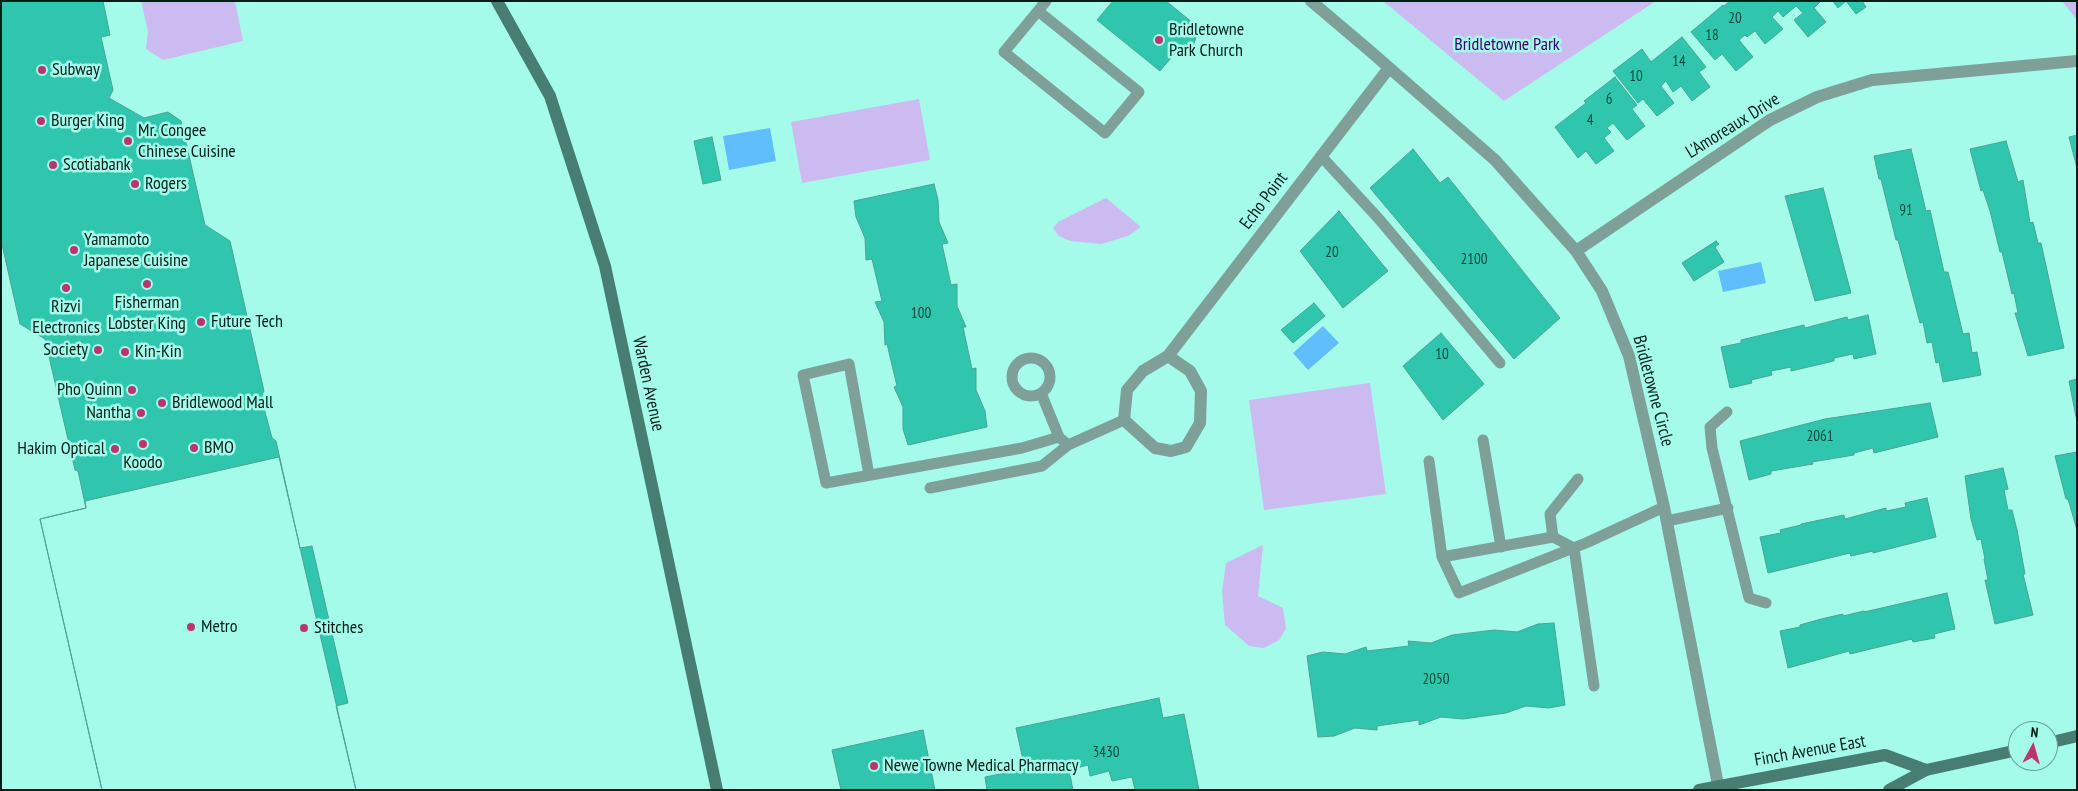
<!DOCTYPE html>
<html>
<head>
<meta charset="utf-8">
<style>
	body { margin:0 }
	#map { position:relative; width:2078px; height:791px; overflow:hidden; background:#a4fbe9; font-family:"PT Sans Narrow",sans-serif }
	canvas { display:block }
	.frame { position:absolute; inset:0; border:2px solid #021e19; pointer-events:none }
	.north { position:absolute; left:2008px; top:721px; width:50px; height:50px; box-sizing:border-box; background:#a4fbe9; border:1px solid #63a396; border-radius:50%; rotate:6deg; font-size:14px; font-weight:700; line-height:20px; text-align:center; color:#021e19 }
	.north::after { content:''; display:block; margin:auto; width:18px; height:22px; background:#bd336d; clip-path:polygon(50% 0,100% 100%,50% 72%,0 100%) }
</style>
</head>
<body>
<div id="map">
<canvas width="2078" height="791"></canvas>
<div class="frame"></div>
<div class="north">N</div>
</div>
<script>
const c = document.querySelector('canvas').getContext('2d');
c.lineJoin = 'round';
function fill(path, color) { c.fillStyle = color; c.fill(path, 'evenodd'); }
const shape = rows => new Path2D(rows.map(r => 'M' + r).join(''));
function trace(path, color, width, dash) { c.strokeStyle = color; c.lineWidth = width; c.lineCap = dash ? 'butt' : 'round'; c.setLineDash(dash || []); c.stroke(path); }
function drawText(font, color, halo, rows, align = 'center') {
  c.font = font + ' "PT Sans Narrow",sans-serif'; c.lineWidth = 5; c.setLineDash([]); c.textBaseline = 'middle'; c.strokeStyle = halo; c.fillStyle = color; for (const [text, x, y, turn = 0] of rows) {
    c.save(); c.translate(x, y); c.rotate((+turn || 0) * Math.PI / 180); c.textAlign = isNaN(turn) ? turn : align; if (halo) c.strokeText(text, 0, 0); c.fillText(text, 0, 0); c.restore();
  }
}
const green = shape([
	[141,1,235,1,243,41,163,60,146,49,148,31],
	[1383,1,1656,1,1504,101],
	[2062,1,2077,1,2077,20],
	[919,99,930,160,802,183,791,122],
	[1106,198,1141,227,1128,236,1101,244,1070,241,1059,236,1053,228,1058,222],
	[1370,383,1386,494,1264,510,1249,400],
	[1263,545,1258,596,1283,608,1286,629,1279,640,1264,648,1249,646,1225,625,1222,591,1226,563]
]);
const water = shape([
	[770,128,776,161,729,170,723,136],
	[1761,262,1766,283,1723,292,1718,271],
	[1323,326,1339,343,1308,370,1293,353]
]);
const building = shape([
	[1,1,103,1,110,35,101,37,113,90,109,98,144,118,168,112,181,121,205,225,230,241,264,391,262,395,265,412,272,438,276,441,300,548,312,546,348,703,336,706,356,790,102,790,40,519,86,508,78,471,75,470,45,339,20,324,1,240,1,1],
	[1113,1,1166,1,1199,28,1190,56,1176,52,1160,71,1097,20,1113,1],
	[1730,1,1821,1,1814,8,1826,22,1808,37,1794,20,1803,13,1796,6,1783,17,1778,11,1772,17,1783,29,1765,44,1755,31,1747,37,1745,35,1739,40,1753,57,1736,71,1722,54,1715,60,1691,32,1723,5,1724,6,1730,1],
	[1833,1,1862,1,1866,7,1856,14,1846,1,1838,8,1833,1],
	[1682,37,1706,67,1699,72,1710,87,1692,101,1681,86,1673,92,1666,81,1661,86,1674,103,1657,116,1643,99,1638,103,1613,71,1642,49,1651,62,1682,37],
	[1615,77,1637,105,1632,109,1645,126,1627,140,1613,123,1607,128,1611,132,1604,138,1614,151,1596,164,1586,151,1578,158,1555,127,1586,103,1584,101,1615,77],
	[2077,135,2077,168,2069,137,2077,135],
	[712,137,721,180,703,184,694,141,712,137],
	[2006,141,2018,182,2023,180,2030,223,2033,222,2038,243,2041,243,2064,348,2028,356,2015,313,2018,313,2014,293,2012,294,2002,252,2000,252,1990,211,1983,190,1981,191,1970,149,2006,141],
	[1413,149,1440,183,1448,177,1560,318,1514,359,1370,188,1413,149],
	[1911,149,1926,211,1930,210,1944,272,1948,272,1963,334,1969,333,1972,353,1977,352,1981,375,1943,382,1939,362,1936,363,1932,342,1927,343,1923,322,1920,323,1898,240,1896,240,1881,179,1879,179,1874,156,1911,149],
	[934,184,938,200,939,222,948,243,942,244,951,285,957,284,957,306,966,327,963,327,972,369,976,368,976,390,985,411,987,427,908,445,903,429,903,407,894,387,897,386,887,344,885,345,884,322,875,302,882,301,872,259,866,260,865,238,856,217,854,201,934,184],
	[1823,188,1851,293,1815,301,1785,196,1823,188],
	[1339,211,1388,271,1343,308,1300,251,1339,211],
	[1716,241,1719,244,1715,247,1724,262,1694,281,1682,263,1716,241],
	[1314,303,1325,316,1293,343,1281,330,1314,303],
	[1868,315,1876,354,1854,359,1853,354,1834,358,1834,361,1791,371,1791,367,1771,371,1772,375,1751,380,1752,383,1730,388,1721,347,1741,343,1741,340,1804,325,1805,328,1847,317,1848,320,1868,315],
	[1441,333,1484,384,1443,420,1403,366,1441,333],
	[2077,379,2077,417,2076,417,2069,381,2077,379],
	[1930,403,1938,437,1874,453,1873,448,1854,453,1854,455,1812,462,1813,464,1771,471,1771,474,1749,480,1740,441,1825,419,1930,403],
	[2077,452,2077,530,2068,499,2066,499,2055,456,2077,452],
	[279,457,356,790,102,790,40,519,86,508,85,501,279,457],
	[2003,468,2008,489,2004,490,2008,510,2012,510,2017,530,2025,574,2023,574,2033,615,1995,624,1985,580,1988,580,1984,559,1985,559,1981,539,1977,540,1971,519,1965,476,2003,468],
	[1927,498,1936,537,1873,553,1873,551,1851,556,1850,553,1768,573,1760,537,1781,533,1780,530,1801,525,1801,524,1844,515,1845,519,1886,508,1886,511,1906,507,1905,503,1927,498],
	[1947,593,1955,629,1934,634,1935,638,1913,642,1912,639,1850,654,1849,651,1788,668,1780,631,1800,627,1800,625,1821,619,1843,614,1843,616,1864,611,1864,612,1947,593],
	[1554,623,1565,705,1549,708,1526,706,1506,713,1463,719,1441,717,1419,725,1419,720,1377,726,1377,730,1355,728,1334,736,1318,737,1307,656,1323,652,1345,654,1366,647,1367,651,1409,646,1408,641,1431,643,1452,635,1494,630,1517,632,1538,624,1554,623],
	[1159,698,1163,718,1184,714,1199,790,1135,790,1132,777,1112,781,1109,771,1090,776,1088,765,1069,770,1073,790,987,790,985,777,1025,769,1016,728,1159,698],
	[923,730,935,790,841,790,832,750,923,730]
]);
const service = shape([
	[1038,11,1139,92,1105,133,1004,52,1038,11,1046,1],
	[1321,156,1379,219,1500,363],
	'1012 377a19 19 0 1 1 38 0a19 19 0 1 1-38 0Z',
	[1041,393,1059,437],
	[1727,412,1710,427,1712,448,1749,598,1766,603],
	[1483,440,1501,547],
	[1429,461,1442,557,1459,593,1586,543,1664,507],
	[869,475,849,364,803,375,826,483,1022,448,1059,437,1068,445,1124,420],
	[930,488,1042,466,1068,445],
	[1667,521,1728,508],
	[1553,537,1550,514,1578,479],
	[1442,557,1553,537,1574,548,1594,686]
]);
const minor = shape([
	[1168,356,1190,371,1201,391,1200,423,1186,447,1171,451,1155,448,1124,420,1127,390,1143,371,1168,356,1389,68]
]);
const tertiary = shape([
	[1311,1,1370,51,1495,160,1576,251,1602,291,1629,356,1664,507,1719,790],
	[1576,251,1770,120,1817,97,1872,80,2077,61]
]);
const secondary = shape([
	[497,1,550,96,605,266,717,790],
	[2048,743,2077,736],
	[1699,790,1885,755,1926,770],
	[1889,790,1926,770,2018,750]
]);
const markers = [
	[1159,40,5,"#bd336d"],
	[42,70,5,"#bd336d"],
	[41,121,5,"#bd336d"],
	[128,141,5,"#bd336d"],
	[53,165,5,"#bd336d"],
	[135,184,5,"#bd336d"],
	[74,250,5,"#bd336d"],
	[147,284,5,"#bd336d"],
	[66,288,5,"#bd336d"],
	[201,322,5,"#bd336d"],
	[98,350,5,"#bd336d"],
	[125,352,5,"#bd336d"],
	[132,390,5,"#bd336d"],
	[162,403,5,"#bd336d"],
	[141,413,5,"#bd336d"],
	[143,444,5,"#bd336d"],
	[194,448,5,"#bd336d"],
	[115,449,5,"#bd336d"],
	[191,627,5,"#bd336d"],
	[304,628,5,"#bd336d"],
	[874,766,5,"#bd336d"]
];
const numberNames = [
	["20",1735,19],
	["18",1712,36],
	["14",1679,62],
	["10",1636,77],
	["6",1609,100],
	["4",1590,121],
	["91",1906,211],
	["20",1332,253],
	["2100",1474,260],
	["100",921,314],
	["10",1442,355],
	["2061",1820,437],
	["2050",1436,680],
	["3430",1106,753]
];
const poiNames = [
	["Bridletowne",1169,30],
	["Park Church",1169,51],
	["Subway",52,70],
	["Burger King",51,121],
	["Mr. Congee",138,131],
	["Chinese Cuisine",138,152],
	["Scotiabank",63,165],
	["Rogers",145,184],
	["Yamamoto",84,240],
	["Japanese Cuisine",84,261],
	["Fisherman",147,303,"center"],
	["Lobster King",147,324,"center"],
	["Rizvi",66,307,"center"],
	["Electronics",66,328,"center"],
	["Future Tech",211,322],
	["Society",88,350,"right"],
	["Kin-Kin",135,352],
	["Pho Quinn",122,390,"right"],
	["Bridlewood Mall",172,403],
	["Nantha",131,413,"right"],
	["BMO",204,448],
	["Hakim Optical",105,449,"right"],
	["Koodo",143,463,"center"],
	["Metro",201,627],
	["Stitches",314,628],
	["Newe Towne Medical Pharmacy",884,766]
];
const parkNames = [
	["Bridletowne Park",1507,45]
];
const streetNames = [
	["L'Amoreaux Drive",1733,126,-32],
	["Echo Point",1264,201,-53],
	["Warden Avenue",648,384,78],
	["Bridletowne Circle",1653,391,75],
	["Finch Avenue East",1810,751,-10]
];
fill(green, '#ccbbf1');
fill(water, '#5fbefb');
fill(building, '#30c6ae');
trace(building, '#4ba393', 1);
trace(service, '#7ea098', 11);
trace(minor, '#7ea098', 12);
trace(tertiary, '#7ea098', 12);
trace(secondary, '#487d72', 12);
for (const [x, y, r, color] of markers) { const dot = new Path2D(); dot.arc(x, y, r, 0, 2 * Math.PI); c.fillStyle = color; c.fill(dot); trace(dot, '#a4fbe9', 2); }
drawText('15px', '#0e483e', null, numberNames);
drawText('18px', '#021e19', '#a4fbe9', poiNames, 'left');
drawText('18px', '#39006a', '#a4fbe9', parkNames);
drawText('18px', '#021e19', '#a4fbe9', streetNames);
</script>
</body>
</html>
